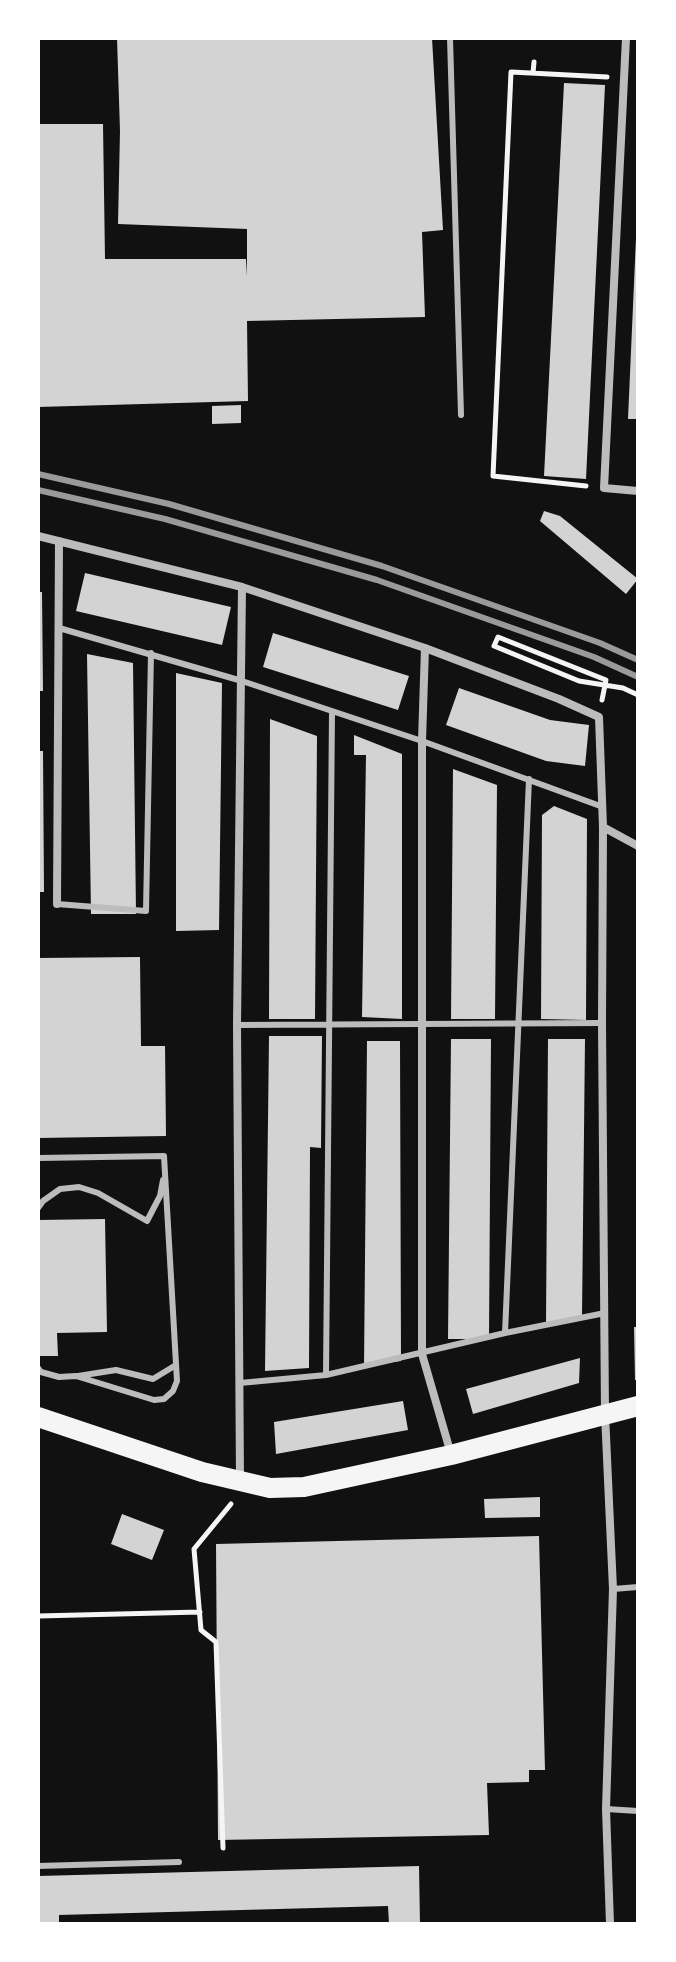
<!DOCTYPE html>
<html>
<head>
<meta charset="utf-8">
<style>
	body { margin:0 }
	#map { position:relative; width:676px; height:1962px; overflow:hidden; background:#111; font-family:Jost,sans-serif }
	canvas { display:block }
	.frame { position:absolute; inset:0; border:40px solid #fff; pointer-events:none }
</style>
</head>
<body>
<div id="map">
<canvas width="676" height="1962"></canvas>
<div class="frame"></div>
</div>
<script>
const c = document.querySelector('canvas').getContext('2d');
c.lineJoin = 'round';
function fill(path, color) { c.fillStyle = color; c.fill(path, 'evenodd'); }
const shape = rows => new Path2D(rows.map(r => 'M' + r).join(''));
function trace(path, color, width, dash) { c.strokeStyle = color; c.lineWidth = width; c.lineCap = dash ? 'butt' : 'round'; c.setLineDash(dash || []); c.stroke(path); }
const building = shape([
	[117,38,432,38,443,230,422,232,425,317,247,321,248,401,38,407,38,124,103,124,105,259,246,259,247,276,247,229,118,224,120,131],
	[564,83,605,85,586,479,544,476],
	[636,238,638,238,638,419,628,419],
	[241,405,241,423,212,424,212,406],
	[544,511,560,516,638,579,626,594,540,521],
	[85,573,231,607,222,645,76,611],
	[38,592,42,592,43,691,38,691],
	[273,633,409,676,398,710,263,667],
	[87,654,133,663,136,914,91,914],
	[176,673,222,683,219,930,176,931],
	[459,688,550,720,589,725,585,766,546,761,446,725],
	[270,719,317,736,315,1019,269,1019],
	[354,735,402,754,402,1019,362,1017,366,755,354,755],
	[38,751,43,751,44,892,38,892],
	[453,769,497,785,495,1019,451,1019],
	[554,806,587,819,586,1020,541,1019,542,815],
	[140,957,141,1046,165,1046,166,1136,38,1138,38,958],
	[269,1036,322,1036,321,1148,310,1147,309,1368,265,1371],
	[451,1039,491,1039,489,1336,478,1339,448,1339],
	[548,1039,585,1039,582,1316,546,1323],
	[367,1041,400,1041,401,1361,364,1366],
	[105,1219,107,1332,57,1333,58,1356,39,1356,38,1220],
	[634,1327,638,1327,638,1380,635,1380],
	[580,1358,579,1383,473,1414,466,1389],
	[403,1401,408,1430,276,1454,274,1422],
	[540,1497,540,1517,485,1518,484,1499],
	[122,1514,164,1530,152,1560,111,1544],
	[539,1536,545,1770,529,1770,529,1782,487,1783,489,1835,218,1840,216,1544],
	[419,1866,420,1924,389,1924,388,1906,59,1915,59,1924,38,1924,38,1876]
]);
const path = shape([
	[533,73,534,62],
	[586,486,493,476,511,72,607,77],
	[602,700,606,680,498,637,494,646,579,681,623,688,638,695],
	[38,1616,200,1612],
	[223,1848,216,1642,201,1630,194,1549,231,1504]
]);
const service = shape([
	[450,38,461,415],
	[59,628,242,681,422,741,603,807],
	[57,904,146,911,151,653],
	[237,1025,602,1023],
	[38,1158,164,1156,177,1381,173,1391,164,1399,154,1400,76,1376,59,1377,41,1372,38,1368],
	[38,1208,43,1201,60,1189,79,1187,98,1193,147,1221,160,1196,163,1180],
	[505,1333,529,779],
	[326,1375,332,712],
	[78,1376,116,1370,153,1379,176,1365],
	[240,1383,326,1375,505,1333,605,1313],
	[613,1589,638,1587],
	[606,1809,638,1811],
	[38,1866,179,1862]
]);
const minor = shape([
	[626,38,604,488,638,491],
	[38,536,242,587,425,648,559,699,599,717,603,827,602,1023,605,1414,613,1589,606,1809,610,1924],
	[425,648,422,741,422,1354,451,1454],
	[603,827,638,846],
	[57,904,59,541],
	[240,1481,237,1025,242,587]
]);
const primary = shape([
	[38,1417,202,1472,270,1488,304,1487,451,1455,638,1406]
]);
const rail = shape([
	[38,474,169,504,382,566,600,643,638,660],
	[38,490,165,519,377,580,594,657,638,677]
]);
fill(building, '#d3d3d3');
trace(path, '#f5f5f5', 5);
trace(service, '#bcbcbc', 6);
trace(minor, '#bcbcbc', 8);
trace(primary, '#f5f5f5', 20);
trace(rail, '#9a9a9a', 6);
</script>
</body>
</html>
